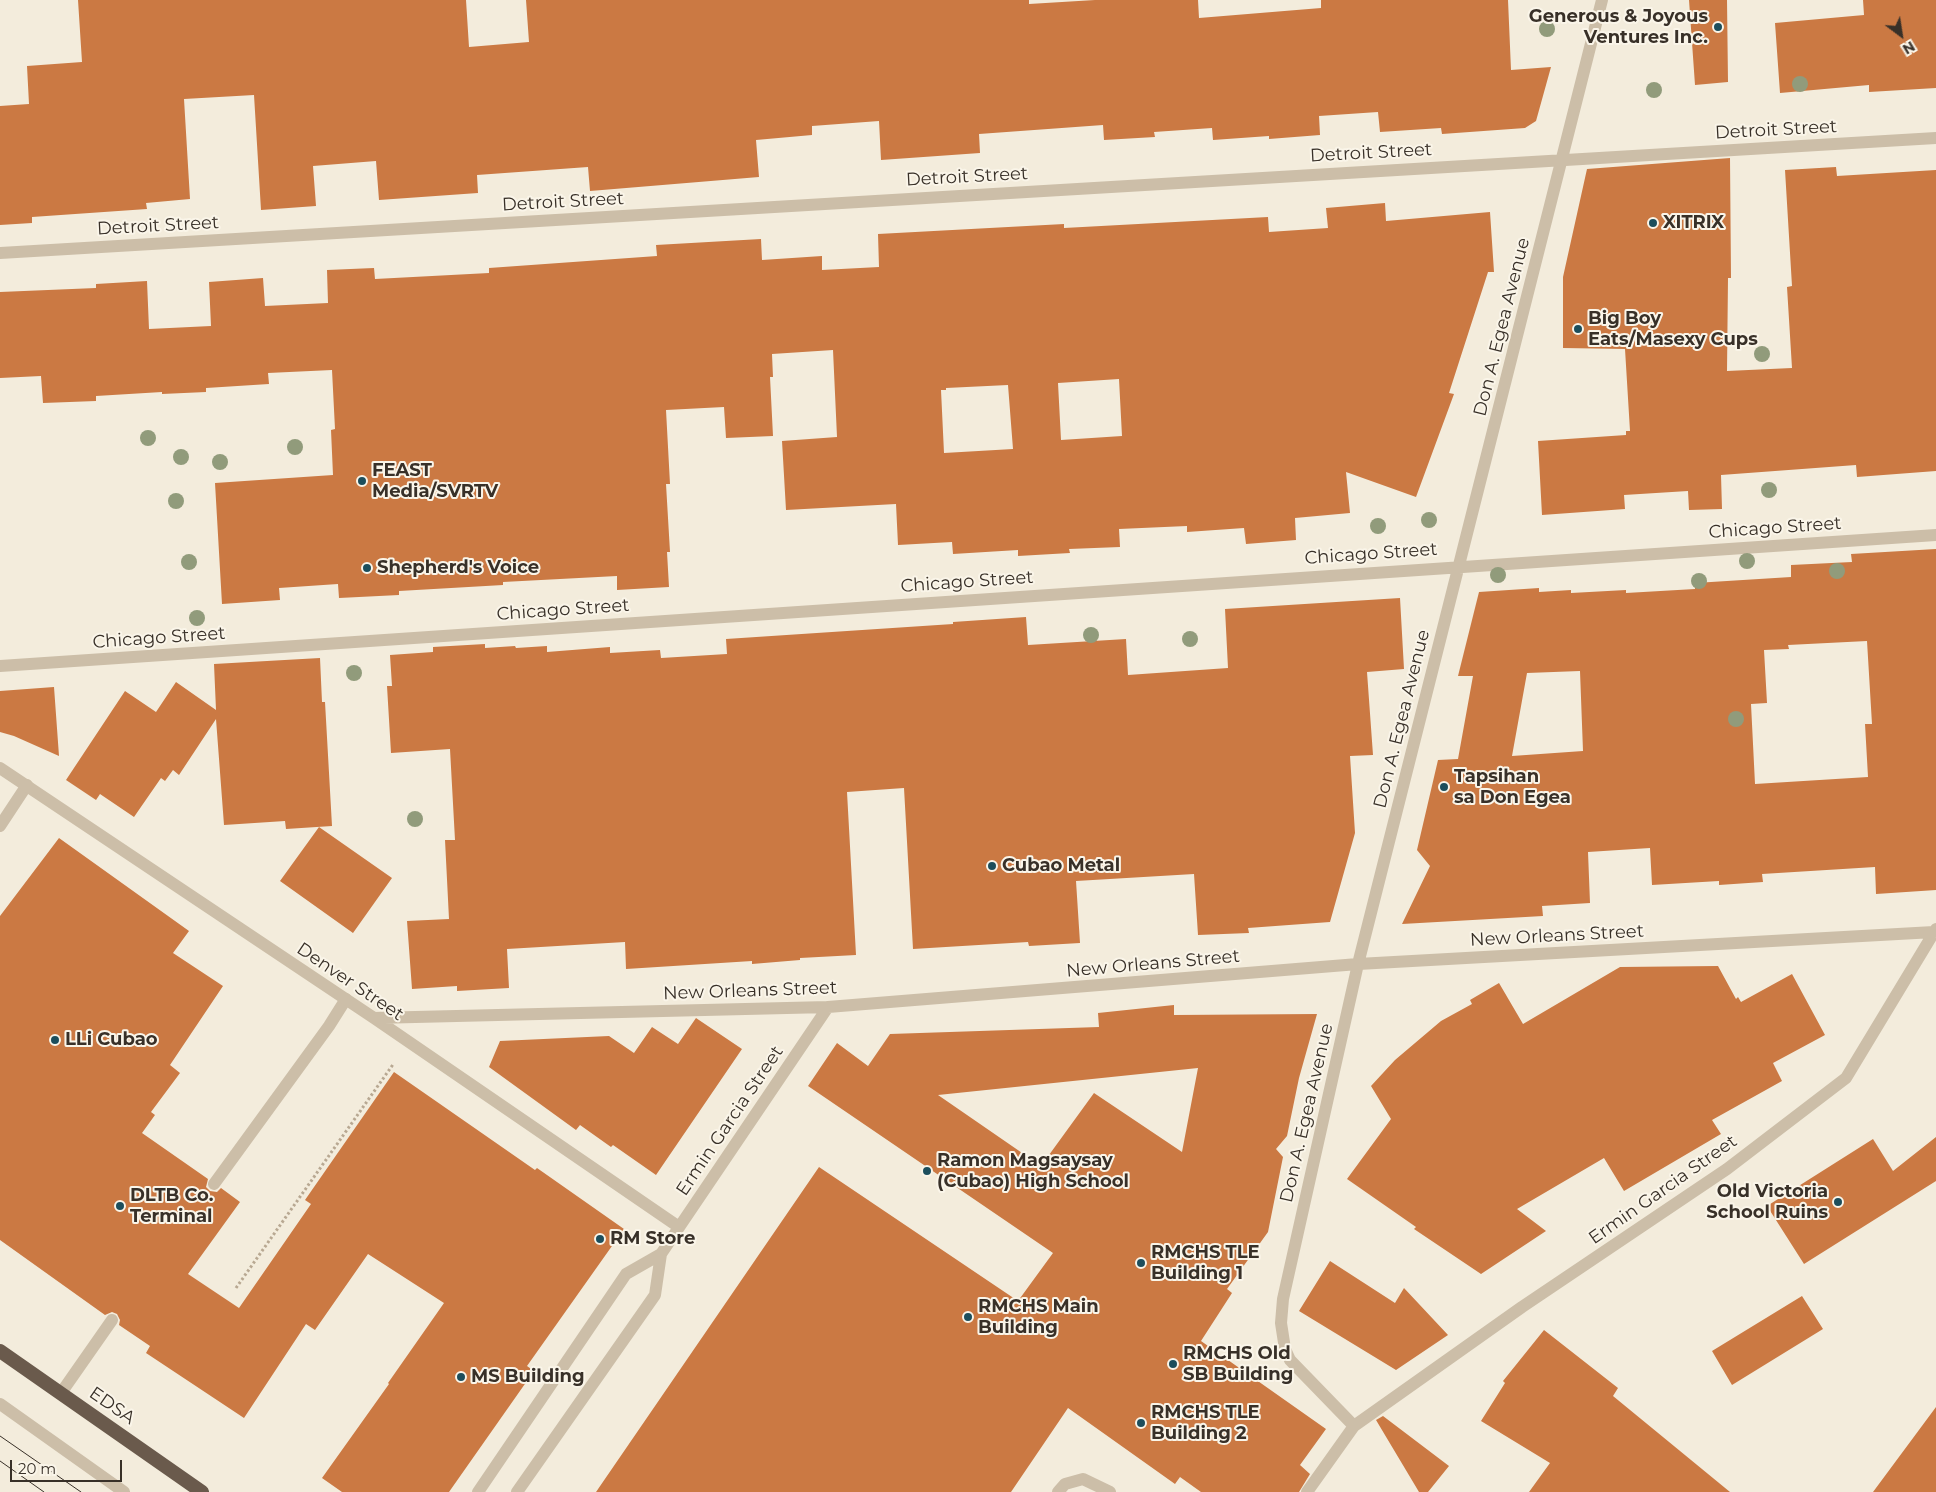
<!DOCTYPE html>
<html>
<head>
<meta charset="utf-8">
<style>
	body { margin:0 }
	#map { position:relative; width:1936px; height:1492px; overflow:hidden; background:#f3ecdc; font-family:Montserrat,sans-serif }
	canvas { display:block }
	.north { position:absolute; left:1876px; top:10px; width:50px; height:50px; -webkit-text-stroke:4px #faf5e9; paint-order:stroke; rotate:149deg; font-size:14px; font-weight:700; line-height:20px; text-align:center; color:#383028 }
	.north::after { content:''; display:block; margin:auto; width:18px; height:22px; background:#383028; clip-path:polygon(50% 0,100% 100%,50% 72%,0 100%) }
	.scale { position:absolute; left:10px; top:1460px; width:112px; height:22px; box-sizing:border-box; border:2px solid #383028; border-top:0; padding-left:6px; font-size:15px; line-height:18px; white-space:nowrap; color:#383028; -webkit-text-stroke:4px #faf5e9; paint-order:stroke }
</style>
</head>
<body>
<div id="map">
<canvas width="1936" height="1492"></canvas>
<div class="north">N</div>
<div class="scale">20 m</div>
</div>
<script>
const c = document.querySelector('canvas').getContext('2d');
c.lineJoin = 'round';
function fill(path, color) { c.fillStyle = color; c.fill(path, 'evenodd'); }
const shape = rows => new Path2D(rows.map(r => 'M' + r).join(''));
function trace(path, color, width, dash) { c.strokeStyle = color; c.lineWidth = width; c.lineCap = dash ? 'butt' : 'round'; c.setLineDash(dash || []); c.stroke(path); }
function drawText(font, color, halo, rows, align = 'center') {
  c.font = font + ' Montserrat,sans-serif'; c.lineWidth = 4; c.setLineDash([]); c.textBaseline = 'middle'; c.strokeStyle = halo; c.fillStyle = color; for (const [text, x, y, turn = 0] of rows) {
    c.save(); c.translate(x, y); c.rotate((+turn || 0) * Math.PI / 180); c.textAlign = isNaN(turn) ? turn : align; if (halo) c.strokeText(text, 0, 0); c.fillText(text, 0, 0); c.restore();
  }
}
const building = shape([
	[78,0,466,0,469,47,529,42,526,0,1029,0,1029,4,1095,0,1198,0,1199,18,1321,8,1321,0,1508,0,1511,70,1551,67,1536,121,1525,128,1442,134,1441,128,1380,132,1378,112,1319,116,1320,135,1269,139,1269,136,1213,140,1212,128,1154,132,1155,137,1104,140,1103,125,979,134,980,153,881,160,879,121,812,126,812,135,756,140,759,177,590,191,588,167,477,175,478,193,379,200,376,161,313,166,316,206,261,210,254,95,184,99,190,199,146,203,147,209,32,217,32,223,0,225,0,106,29,104,27,66,82,62],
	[1689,0,1727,0,1728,82,1695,85],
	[1863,0,1936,0,1936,88,1869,92,1869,85,1780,93,1775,23,1864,15],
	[1730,158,1731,278,1728,278,1727,371,1792,368,1787,287,1792,286,1785,170,1836,167,1837,176,1936,170,1936,471,1857,477,1856,465,1721,475,1722,509,1689,510,1688,491,1624,495,1625,509,1542,515,1538,441,1626,435,1626,431,1630,431,1625,349,1563,348,1563,277,1587,169],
	[1385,203,1386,221,1490,212,1494,272,1488,272,1449,393,1454,394,1416,497,1346,472,1350,513,1295,518,1296,540,1246,544,1244,528,1187,532,1187,526,1119,529,1120,547,1069,549,1070,553,1018,556,1018,550,953,554,952,542,898,545,896,504,786,510,782,441,837,437,833,350,772,354,773,377,770,377,773,436,726,438,724,407,666,410,670,484,666,484,670,552,667,552,669,587,617,590,617,576,503,582,503,585,399,591,399,595,339,598,338,584,279,588,280,600,222,604,215,483,333,475,331,430,335,429,332,370,268,373,269,384,206,388,206,392,162,394,162,392,96,396,96,401,43,403,41,376,0,378,0,292,96,288,96,284,147,281,149,329,211,326,209,282,263,278,265,306,328,303,327,270,374,268,375,279,489,273,489,268,657,256,656,245,761,239,762,260,822,256,822,270,879,267,878,234,1064,224,1064,228,1268,217,1269,232,1328,228,1326,208],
	[1119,379,1122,436,1061,440,1058,383],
	[1008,385,1013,449,944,453,941,390,946,390,946,388],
	[1936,549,1936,890,1876,894,1875,867,1762,874,1763,882,1719,885,1719,881,1652,885,1650,848,1588,852,1590,903,1542,906,1543,916,1402,924,1430,866,1417,850,1438,760,1458,759,1473,676,1458,676,1479,592,1539,588,1539,592,1571,590,1571,593,1626,590,1626,593,1695,589,1695,583,1791,577,1791,565,1852,562,1851,554],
	[1867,641,1872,724,1865,724,1868,777,1755,784,1751,704,1767,703,1764,650,1789,649,1788,645],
	[1580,671,1583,751,1512,756,1527,673],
	[1400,598,1404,669,1367,672,1373,755,1350,756,1355,833,1330,922,1248,928,1249,933,1198,935,1194,874,1076,881,1080,943,1029,946,1028,942,913,949,904,788,847,792,856,955,800,958,800,960,752,964,752,961,626,969,625,942,507,949,509,988,457,991,457,986,412,989,407,921,449,919,445,840,455,840,450,749,391,753,387,686,392,686,390,655,433,652,433,647,485,644,485,648,515,646,516,648,547,646,547,652,610,647,610,653,660,650,661,658,727,654,726,639,953,624,953,622,1026,617,1028,645,1126,639,1128,675,1228,668,1225,609],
	[320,658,322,702,325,702,332,826,286,829,285,821,224,825,216,719,179,775,173,770,165,781,161,778,134,817,100,794,96,800,66,780,125,691,156,712,176,682,216,710,214,664],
	[54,687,59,756,14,736,0,732,0,691],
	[319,827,392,878,353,933,280,881],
	[59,838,189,931,173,953,223,986,170,1065,180,1073,151,1112,155,1115,142,1133,208,1179,206,1187,210,1191,217,1192,221,1188,240,1202,188,1274,239,1308,311,1204,305,1200,394,1072,535,1170,537,1168,624,1229,527,1366,534,1371,449,1492,342,1492,322,1478,389,1384,388,1383,444,1303,368,1254,315,1330,306,1324,244,1418,146,1353,150,1346,119,1325,120,1320,117,1314,112,1312,105,1315,0,1240,0,916],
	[1718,966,1736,999,1738,997,1741,1002,1792,974,1825,1035,1773,1063,1782,1081,1712,1120,1721,1134,1624,1191,1604,1158,1517,1209,1546,1231,1481,1274,1414,1229,1416,1227,1347,1179,1391,1119,1371,1086,1395,1060,1441,1021,1472,1004,1470,1000,1499,983,1523,1024,1620,967],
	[1174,1005,1174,1015,1317,1014,1299,1078,1287,1136,1276,1149,1283,1157,1268,1232,1227,1289,1232,1293,1201,1341,1326,1429,1300,1465,1310,1474,1299,1492,1201,1492,1180,1477,1175,1484,1068,1408,1011,1492,596,1492,819,1167,1018,1301,1053,1253,808,1086,837,1043,868,1066,890,1034,1099,1027,1098,1013],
	[1198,1068,1182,1152,1094,1093,1041,1166,938,1095],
	[696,1018,742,1049,656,1175,613,1145,611,1147,580,1125,576,1130,489,1067,500,1041,609,1036,634,1053,652,1027,678,1044],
	[1936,1137,1936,1181,1804,1264,1767,1206,1873,1139,1893,1171],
	[1330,1261,1395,1303,1404,1288,1448,1335,1396,1370,1299,1311],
	[1802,1296,1823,1329,1732,1385,1712,1351],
	[1544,1330,1618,1388,1613,1396,1730,1492,1529,1492,1550,1463,1481,1421,1505,1383,1503,1381],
	[1936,1407,1936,1492,1873,1492],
	[1383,1416,1449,1466,1428,1492,1419,1492,1376,1420]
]);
const path = shape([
	[236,1288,394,1063]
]);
const service = shape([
	[0,826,27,785],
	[214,1184,329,1026,346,999],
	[61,1393,112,1320],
	[0,1404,124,1492]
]);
const minor = shape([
	[0,253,1936,138],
	[0,666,1936,535],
	[0,768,374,1018,679,1227],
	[374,1018,828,1007,1358,964,1934,932],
	[1354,1426,1290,1360,1285,1349,1281,1323,1283,1299,1358,964,1602,0],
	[478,1492,626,1274,661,1254],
	[517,1492,655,1295,661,1254,828,1007],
	[1058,1492,1065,1484,1083,1479,1110,1492],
	[1307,1492,1354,1426,1522,1307,1727,1169,1846,1078,1936,929]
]);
const trunk = shape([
	[0,1351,202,1492]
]);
const tram = shape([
	[0,1436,81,1492],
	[0,1461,44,1492]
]);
const trees = [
	[1547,29],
	[1800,84],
	[1654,90],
	[1762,354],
	[148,438],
	[295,447],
	[181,457],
	[220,462],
	[1769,490],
	[176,501],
	[1429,520],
	[1378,526],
	[1747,561],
	[189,562],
	[1837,571],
	[1498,575],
	[1699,581],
	[197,618],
	[1091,635],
	[1190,639],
	[354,673],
	[1736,719],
	[415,819]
];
const markers = [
	[1718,27,5,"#1c4e5c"],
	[1653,223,5,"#1c4e5c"],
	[1578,329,5,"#1c4e5c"],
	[362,481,5,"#1c4e5c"],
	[367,568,5,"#1c4e5c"],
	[1444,787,5,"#1c4e5c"],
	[992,866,5,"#1c4e5c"],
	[55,1040,5,"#1c4e5c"],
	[927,1171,5,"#1c4e5c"],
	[1838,1202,5,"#1c4e5c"],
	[120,1206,5,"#1c4e5c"],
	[600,1239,5,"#1c4e5c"],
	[1141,1263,5,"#1c4e5c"],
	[968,1317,5,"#1c4e5c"],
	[1173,1364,5,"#1c4e5c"],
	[461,1377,5,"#1c4e5c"],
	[1141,1423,5,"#1c4e5c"]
];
const poiNames = [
	["Generous & Joyous",1708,17,"right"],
	["Ventures Inc.",1708,38,"right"],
	["XITRIX",1663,223],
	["Big Boy",1588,319],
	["Eats/Masexy Cups",1588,340],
	["FEAST",372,471],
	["Media/SVRTV",372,492],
	["Shepherd's Voice",377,568],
	["Tapsihan",1454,777],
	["sa Don Egea",1454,798],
	["Cubao Metal",1002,866],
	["LLi Cubao",65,1040],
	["Ramon Magsaysay",937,1161],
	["(Cubao) High School",937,1182],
	["Old Victoria",1828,1192,"right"],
	["School Ruins",1828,1213,"right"],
	["DLTB Co.",130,1196],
	["Terminal",130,1217],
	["RM Store",610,1239],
	["RMCHS TLE",1151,1253],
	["Building 1",1151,1274],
	["RMCHS Main",978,1307],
	["Building",978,1328],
	["RMCHS Old",1183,1354],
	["SB Building",1183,1375],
	["MS Building",471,1377],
	["RMCHS TLE",1151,1413],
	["Building 2",1151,1434]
];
const streetNames = [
	["Detroit Street",1776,130,-3],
	["Detroit Street",1371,153,-3],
	["Detroit Street",967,177,-3],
	["Detroit Street",563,202,-3],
	["Detroit Street",158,226,-3],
	["Don A. Egea Avenue",1502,327,-76],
	["Chicago Street",1775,528,-4],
	["Chicago Street",1371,554,-4],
	["Chicago Street",967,582,-4],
	["Chicago Street",563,610,-4],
	["Chicago Street",159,638,-4],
	["Don A. Egea Avenue",1402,719,-76],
	["New Orleans Street",1557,936,-3],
	["New Orleans Street",1153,964,-5],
	["Denver Street",350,982,34],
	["New Orleans Street",750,991,-2],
	["Don A. Egea Avenue",1307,1113,-77],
	["Ermin Garcia Street",730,1121,-56],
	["Ermin Garcia Street",1663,1190,-35],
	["EDSA",112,1406,35]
];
fill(building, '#cb7943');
trace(path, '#b8a892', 3, [2.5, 2.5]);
trace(service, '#ccbea8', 12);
trace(minor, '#ccbea8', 12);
trace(trunk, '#6a5a4c', 14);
trace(tram, '#383028', 1);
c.fillStyle = '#919b7b';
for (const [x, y] of trees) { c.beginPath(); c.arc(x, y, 8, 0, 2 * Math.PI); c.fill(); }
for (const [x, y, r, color] of markers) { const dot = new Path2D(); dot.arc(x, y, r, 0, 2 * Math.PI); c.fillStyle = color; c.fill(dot); trace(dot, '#faf5e9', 2); }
drawText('bold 18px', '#383028', '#faf5e9', poiNames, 'left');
drawText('18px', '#383028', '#faf5e9', streetNames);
</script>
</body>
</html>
